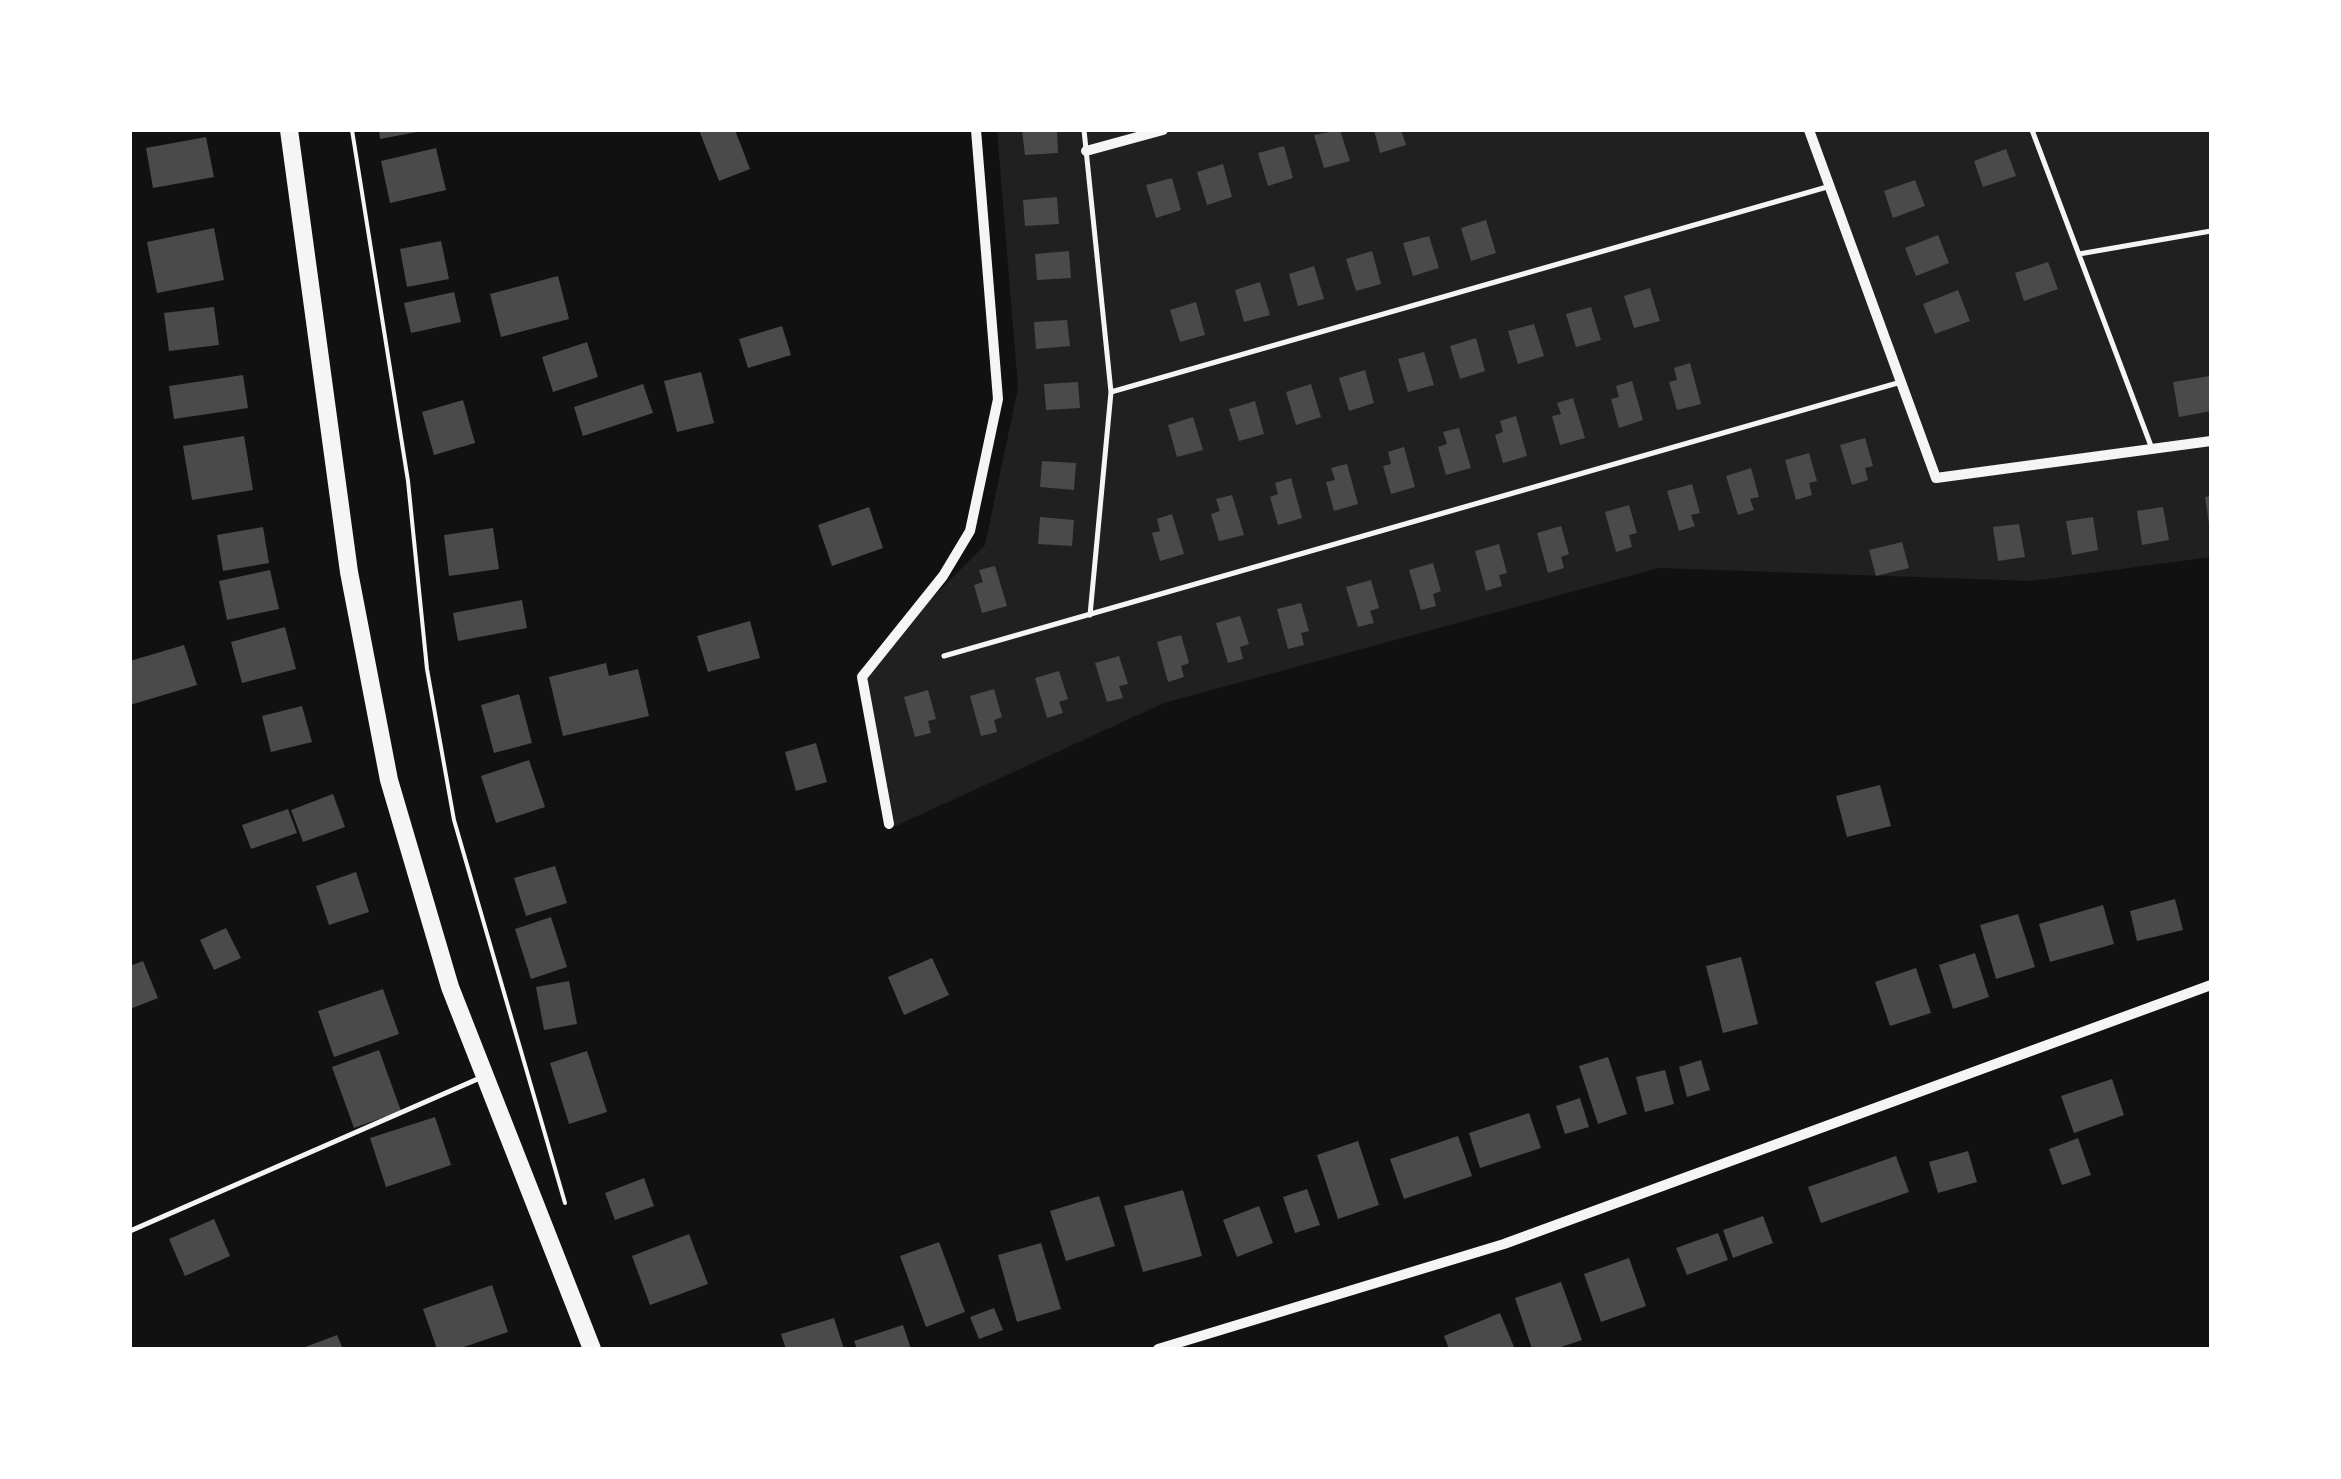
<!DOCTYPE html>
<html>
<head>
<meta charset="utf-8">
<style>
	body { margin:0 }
	#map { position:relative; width:2341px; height:1479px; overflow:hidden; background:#111; font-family:"PT Sans",sans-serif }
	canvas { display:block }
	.frame { position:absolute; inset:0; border:132px solid #fff; pointer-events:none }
</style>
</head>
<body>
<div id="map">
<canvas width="2341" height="1479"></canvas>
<div class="frame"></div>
</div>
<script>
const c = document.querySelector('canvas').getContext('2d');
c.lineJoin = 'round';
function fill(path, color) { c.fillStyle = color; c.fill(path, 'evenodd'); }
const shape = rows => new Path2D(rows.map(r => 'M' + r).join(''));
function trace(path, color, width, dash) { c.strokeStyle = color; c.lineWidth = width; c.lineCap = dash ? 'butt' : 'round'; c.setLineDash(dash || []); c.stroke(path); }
const green = shape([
	[997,130,2211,130,2211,557,2031,581,1659,568,1164,703,887,830,856,674,985,545,1018,388]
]);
const building = shape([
	[379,130,417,130,417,132,380,139],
	[699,130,735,130,750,169,719,181],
	[1022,130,1057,130,1058,153,1025,155],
	[1340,130,1350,161,1324,168,1314,135],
	[1374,130,1401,130,1406,145,1380,153],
	[206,137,214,177,153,188,146,148],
	[1284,146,1293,178,1268,186,1258,153],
	[436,148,446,190,390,203,381,161],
	[2006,149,2016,176,1983,187,1974,161],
	[1223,164,1232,197,1207,205,1197,172],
	[1172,178,1181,210,1156,218,1146,185],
	[1915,180,1925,206,1893,218,1884,191],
	[1057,197,1059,224,1025,226,1023,200],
	[1486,220,1496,253,1471,261,1461,228],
	[214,228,224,280,157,293,147,242],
	[1938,235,1949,263,1916,276,1905,248],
	[1429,236,1439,268,1413,276,1403,243],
	[441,241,449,279,407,287,400,249],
	[1069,251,1071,278,1037,280,1035,254],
	[1372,251,1381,284,1356,291,1346,259],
	[2048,262,2058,289,2024,301,2015,273],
	[1314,266,1324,299,1298,306,1289,274],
	[558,276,569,319,501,337,490,294],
	[1260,282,1270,315,1244,322,1235,290],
	[1650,288,1660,321,1634,328,1624,296],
	[1958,290,1970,321,1935,334,1923,304],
	[454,292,461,322,411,333,404,303],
	[1196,302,1205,335,1180,342,1170,310],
	[214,307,219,345,169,351,164,313],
	[1591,307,1601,340,1576,347,1566,314],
	[1067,320,1070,346,1036,349,1034,322],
	[1534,324,1544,356,1518,364,1508,331],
	[782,326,791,355,748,368,739,339],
	[1476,338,1485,371,1460,379,1450,346],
	[587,342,598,377,553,392,542,357],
	[1424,352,1434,385,1408,392,1398,359],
	[1690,363,1701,404,1677,410,1669,382,1677,380,1674,368],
	[1365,370,1374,403,1349,411,1339,378],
	[701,372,714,423,677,432,664,381],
	[243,375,248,408,174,419,169,386],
	[2210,376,2211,411,2179,417,2173,382],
	[1632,381,1643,420,1619,428,1611,399,1619,397,1616,386],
	[1078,382,1080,408,1046,410,1044,384],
	[643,384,653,413,583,436,574,407],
	[1311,384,1321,417,1296,425,1286,392],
	[1573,398,1585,438,1560,445,1552,416,1561,414,1557,403],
	[463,400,475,443,434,455,422,412],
	[1255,401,1264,434,1239,441,1229,409],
	[1516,416,1527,456,1503,463,1495,435,1503,432,1500,421],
	[1193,417,1203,450,1177,457,1168,425],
	[1459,428,1471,468,1446,475,1438,447,1447,444,1443,432],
	[244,436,253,490,192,500,183,446],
	[1865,438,1873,466,1865,468,1868,480,1852,485,1840,445],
	[1404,447,1415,487,1391,494,1383,466,1391,464,1388,452],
	[1809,453,1817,481,1809,483,1812,495,1796,500,1785,460],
	[1042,461,1076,463,1074,490,1040,487],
	[1347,464,1358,504,1334,511,1326,482,1335,480,1331,468],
	[1751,468,1759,497,1750,499,1754,510,1738,515,1726,476],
	[1291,478,1302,518,1278,525,1270,497,1278,494,1275,483],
	[1692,484,1700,513,1691,515,1695,526,1679,531,1667,491],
	[1232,495,1244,535,1219,541,1211,514,1220,511,1216,499],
	[2211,496,2211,524,2209,524,2205,497],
	[1629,505,1637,533,1629,535,1632,547,1616,552,1605,512],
	[869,507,883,548,832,566,818,525],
	[2163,507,2169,540,2142,545,2137,511],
	[1172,514,1184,554,1160,561,1152,533,1160,531,1157,519],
	[1040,517,1074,520,1072,546,1038,544],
	[2093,517,2098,550,2072,555,2066,521],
	[2019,524,2025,557,1998,561,1993,527],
	[1561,526,1569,554,1561,557,1564,568,1548,573,1537,533],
	[263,527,269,563,223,571,217,535],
	[493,528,499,569,449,576,444,535],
	[1902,542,1909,568,1876,576,1869,550],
	[1499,544,1507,573,1499,575,1502,586,1486,591,1475,551],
	[1433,563,1441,591,1433,594,1436,606,1421,610,1409,570],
	[995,566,1007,606,982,613,974,585,983,582,979,570],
	[270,570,279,609,227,620,219,581],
	[1371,580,1379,608,1370,611,1374,623,1358,627,1346,587],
	[522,600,527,628,458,641,453,613],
	[1301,603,1309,631,1301,633,1304,645,1288,649,1277,609],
	[1240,616,1249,644,1240,647,1243,659,1228,663,1216,623],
	[750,621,760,658,708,672,697,636],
	[285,627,296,669,242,683,231,642],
	[1181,635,1189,663,1181,666,1184,677,1168,682,1157,642],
	[184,645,197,685,130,705,130,661],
	[1119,656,1128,684,1119,686,1123,698,1107,702,1095,663],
	[606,663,609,676,638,669,649,716,563,736,549,677],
	[1059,671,1068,699,1059,702,1063,713,1047,718,1035,678],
	[994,689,1002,717,994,720,997,732,981,736,970,696],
	[928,690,936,719,928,721,931,733,915,737,904,697],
	[519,694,532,743,494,753,481,705],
	[302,706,312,742,271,752,262,716],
	[816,743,827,782,796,791,785,752],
	[529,760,545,807,496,823,481,776],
	[1880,785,1891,826,1847,837,1836,796],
	[333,794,345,827,303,842,291,810],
	[288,809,297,833,251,849,242,825],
	[555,866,567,903,526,916,514,878],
	[356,872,369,912,329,925,316,886],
	[2175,899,2183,930,2137,941,2130,911],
	[2103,905,2114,944,2050,962,2039,924],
	[2018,914,2035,967,1996,979,1980,925],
	[551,917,567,967,531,979,515,929],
	[226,928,241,958,214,970,200,940],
	[1975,953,1989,997,1953,1009,1939,965],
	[1741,957,1758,1024,1723,1033,1706,966],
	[932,958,949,995,904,1015,888,977],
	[143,961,158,998,130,1009,130,966],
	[1916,968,1931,1013,1890,1026,1875,982],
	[569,981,577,1024,544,1030,536,987],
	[383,989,399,1034,334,1057,318,1011],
	[379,1050,401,1111,354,1128,332,1067],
	[587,1051,607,1112,569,1124,550,1063],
	[1608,1057,1627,1114,1598,1124,1579,1066],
	[1701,1060,1710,1090,1687,1097,1679,1067],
	[1665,1070,1674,1104,1645,1112,1636,1077],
	[2112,1079,2124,1115,2074,1133,2061,1096],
	[1580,1098,1589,1127,1565,1134,1556,1106],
	[1529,1113,1541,1148,1480,1168,1469,1133],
	[435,1117,451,1165,386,1187,370,1138],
	[1458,1136,1472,1176,1404,1199,1390,1159],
	[2078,1138,2091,1175,2062,1185,2049,1149],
	[1358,1141,1379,1205,1338,1219,1317,1155],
	[1968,1151,1977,1182,1938,1193,1929,1162],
	[1896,1156,1909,1192,1821,1223,1808,1187],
	[644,1178,654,1206,615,1220,605,1193],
	[1307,1189,1320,1225,1295,1233,1283,1197],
	[1183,1190,1202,1256,1143,1272,1124,1206],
	[1099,1196,1115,1246,1066,1261,1050,1211],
	[1259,1206,1273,1243,1237,1257,1223,1220],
	[1763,1216,1773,1243,1733,1258,1723,1230],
	[214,1219,230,1256,185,1276,169,1239],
	[1718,1233,1728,1260,1687,1275,1676,1248],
	[689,1234,708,1284,650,1305,632,1256],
	[939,1242,965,1312,926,1327,900,1256],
	[1041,1243,1061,1309,1017,1322,998,1255],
	[1629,1258,1646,1306,1601,1322,1584,1274],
	[1561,1282,1582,1340,1555,1349,1532,1349,1515,1298],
	[492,1285,508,1332,458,1349,437,1349,423,1309],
	[994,1308,1003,1330,979,1339,970,1317],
	[1500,1313,1514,1347,1449,1349,1444,1336],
	[834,1318,844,1349,786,1349,781,1334],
	[903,1325,911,1349,857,1349,854,1341],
	[337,1335,343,1349,300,1349]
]);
const path = shape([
	[352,130,408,481,427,669,454,820,565,1203]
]);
const service = shape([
	[1084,130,1111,392,1090,615],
	[2032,130,2151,446],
	[2079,254,2211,231],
	[1111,392,1827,187],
	[944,656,1901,382],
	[130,1231,480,1078]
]);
const minor = shape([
	[1809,130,1936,478,2211,441],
	[1086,151,1163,130],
	[889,824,862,677,943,576,970,531,998,399,976,130],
	[1158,1349,1504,1244,2211,985]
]);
const primary = shape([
	[289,130,349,572,389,780,450,987,592,1349]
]);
fill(green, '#202020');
fill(building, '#4a4a4a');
trace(path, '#f5f5f5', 4);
trace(service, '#f5f5f5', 5);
trace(minor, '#f5f5f5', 10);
trace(primary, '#f5f5f5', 18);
</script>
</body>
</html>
